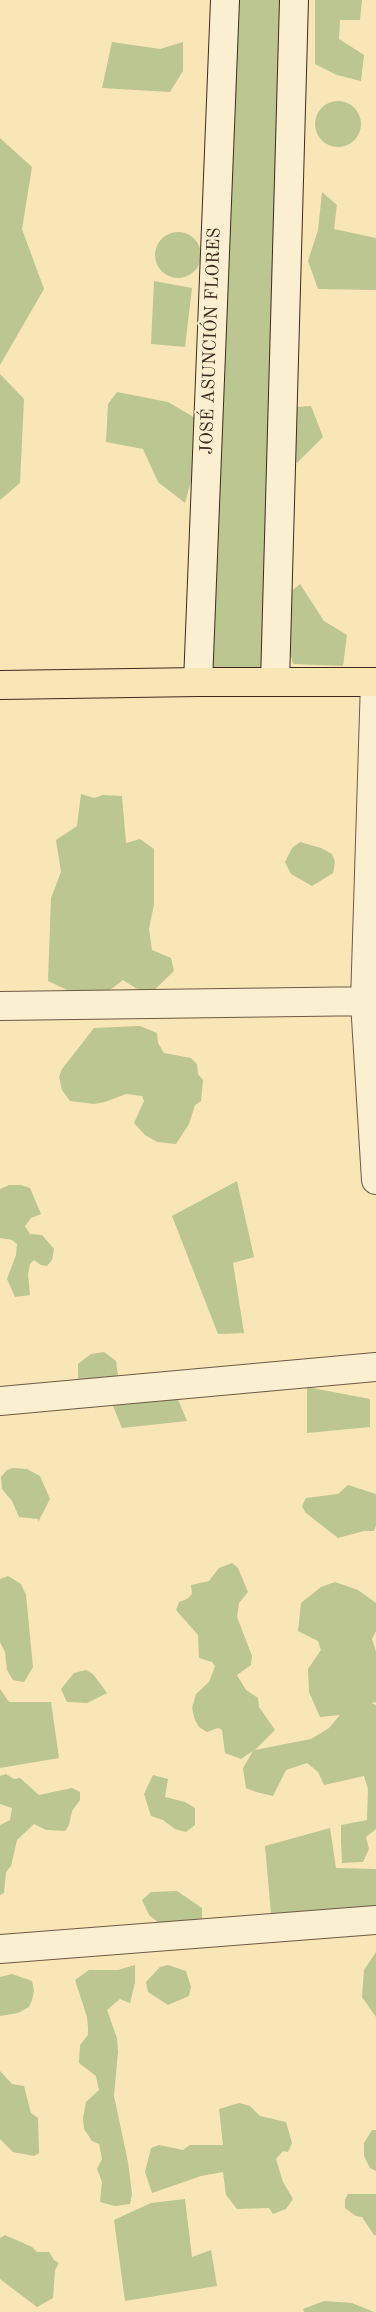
<!DOCTYPE html>
<html>
<head>
<meta charset="utf-8">
<style>
	body { margin:0 }
	canvas { display:block; background:#f8e6b6 }
</style>
</head>
<body>
<canvas width="376" height="2312"></canvas>
<script>
const c = document.querySelector('canvas').getContext('2d');
c.lineJoin = 'round';
function fill(path, color) { c.fillStyle = color; c.fill(path, 'evenodd'); }
const shape = rows => new Path2D(rows.map(r => 'M' + r).join(''));
function trace(path, color, width, dash) { c.strokeStyle = color; c.lineWidth = width; c.lineCap = dash ? 'butt' : 'round'; c.setLineDash(dash || []); c.stroke(path); }
function drawText(font, color, halo, rows, align = 'center') {
  c.font = font + ' "Old Standard TT",serif'; c.lineWidth = 4.5; c.setLineDash([]); c.textBaseline = 'middle'; c.strokeStyle = halo; c.fillStyle = color; for (const [text, x, y, turn = 0] of rows) {
    c.save(); c.translate(x, y); c.rotate((+turn || 0) * Math.PI / 180); c.textAlign = isNaN(turn) ? turn : align; if (halo) c.strokeText(text, 0, 0); c.fillText(text, 0, 0); c.restore();
  }
}
const green = shape([
	[224,0,282,0,275,682,198,682],
	[315,0,362,0,360,20,340,20,339,39,364,55,361,81,337,75,315,64],
	[112,42,160,49,183,42,183,71,170,92,102,88],
	'315 124a23 23 0 1 1 46 0a23 23 0 1 1-46 0Z',
	[0,138,32,167,22,229,44,289,0,365],
	[322,192,337,205,334,229,376,238,376,290,318,289,308,261,318,230],
	'155 255a23 23 0 1 1 46 0a23 23 0 1 1-46 0Z',
	[154,281,192,288,185,347,151,344],
	[0,374,24,399,20,483,0,500],
	[117,392,168,402,197,419,198,456,185,503,158,482,143,449,106,442,108,404],
	[311,406,323,437,297,463,282,435,282,408],
	[300,584,324,621,347,635,343,666,293,664,277,603],
	[81,794,94,798,103,795,122,796,126,843,140,839,154,849,154,904,149,929,152,950,171,958,174,971,148,996,123,980,102,996,80,996,48,981,51,898,61,872,56,840,77,826],
	[300,842,321,848,332,854,335,862,333,873,312,886,291,874,285,862,292,848],
	[140,1026,157,1033,158,1043,164,1053,191,1058,197,1064,198,1074,203,1080,201,1101,195,1105,189,1124,176,1144,157,1142,145,1135,134,1123,144,1101,142,1096,126,1094,105,1102,94,1104,70,1101,62,1090,59,1077,62,1069,94,1028],
	[237,1181,254,1257,233,1263,244,1333,218,1334,172,1216],
	[9,1185,21,1185,30,1188,41,1214,31,1218,25,1226,30,1234,42,1235,54,1249,52,1260,47,1266,41,1265,34,1260,30,1264,28,1274,30,1295,15,1297,7,1279,16,1255,17,1244,12,1240,0,1238,0,1189],
	[104,1352,116,1361,118,1376,110,1383,81,1385,78,1377,78,1364,91,1354],
	[172,1385,187,1421,122,1428,107,1391],
	[307,1387,370,1399,370,1427,307,1433],
	[13,1468,27,1469,40,1476,50,1499,38,1522,38,1519,19,1517,12,1501,2,1489,1,1477,7,1470],
	[348,1485,376,1494,376,1525,374,1531,364,1531,338,1538,306,1513,302,1506,306,1498,338,1494],
	[232,1563,238,1568,248,1592,239,1603,237,1617,252,1656,251,1665,237,1675,246,1690,258,1698,259,1707,275,1730,255,1750,311,1739,329,1728,340,1715,320,1717,309,1692,308,1669,321,1650,318,1641,298,1631,301,1603,321,1587,335,1582,358,1590,376,1603,376,1631,372,1639,376,1652,376,1702,371,1703,376,1705,376,1829,366,1837,369,1849,363,1862,342,1863,341,1841,341,1825,367,1820,368,1789,364,1776,324,1785,318,1772,307,1763,286,1770,273,1796,256,1792,246,1788,243,1768,253,1751,241,1759,225,1753,222,1730,218,1728,207,1732,199,1727,195,1720,192,1708,196,1694,209,1682,215,1666,212,1662,199,1658,198,1635,176,1610,179,1602,187,1599,192,1594,191,1585,209,1581,219,1568],
	[8,1576,21,1584,26,1595,33,1667,24,1682,13,1680,7,1670,5,1652,0,1642,0,1579],
	[86,1670,93,1674,107,1693,87,1703,67,1702,61,1689,74,1673],
	[0,1689,9,1702,51,1702,59,1758,0,1768],
	[6,1774,14,1779,20,1778,39,1795,72,1788,80,1792,80,1800,72,1811,69,1825,65,1831,46,1830,34,1824,17,1840,11,1866,6,1872,4,1893,0,1895,0,1825,10,1820,12,1808,0,1804,0,1776],
	[153,1775,168,1779,165,1797,185,1802,195,1808,195,1825,186,1832,175,1829,163,1820,151,1816,144,1794],
	[330,1828,336,1868,376,1869,376,1907,271,1913,265,1846],
	[177,1891,202,1908,202,1920,164,1927,149,1915,142,1900,151,1892],
	[376,1952,376,2017,362,1997,364,1970],
	[135,1965,135,1983,130,2003,120,1999,107,2010,117,2038,118,2052,114,2096,128,2162,132,2194,130,2204,115,2206,100,2202,102,2182,97,2169,102,2159,99,2144,92,2141,84,2129,83,2118,86,2102,99,2090,96,2076,79,2063,80,2045,88,2035,88,2027,87,2017,75,1980,89,1970,118,1970],
	[168,1965,186,1971,191,1987,189,1996,168,2005,148,1992,146,1982,160,1967],
	[12,1974,32,1981,34,1991,32,2000,29,2007,18,2013,0,2016,0,1977],
	[0,2071,12,2084,24,2086,31,2113,38,2118,39,2153,34,2156,13,2152,0,2139],
	[239,2103,250,2106,260,2116,286,2122,292,2143,288,2152,283,2151,276,2159,283,2182,293,2199,286,2209,273,2214,269,2208,237,2209,226,2195,223,2172,201,2176,152,2193,145,2172,151,2148,159,2145,183,2150,190,2145,223,2145,219,2109],
	[372,2130,376,2130,376,2171,370,2168,364,2156,364,2143],
	[348,2194,376,2194,376,2235,374,2235,362,2217,356,2216,345,2208,345,2200],
	[185,2199,192,2257,211,2250,217,2286,125,2301,114,2220,151,2203],
	[5,2235,32,2247,37,2252,49,2252,54,2260,59,2263,55,2270,53,2298,37,2307,0,2279,0,2238],
	[324,2301,352,2303,374,2312,304,2312,303,2309]
]);
const street = shape([
	[375,682,365,1002,376,1180],
	[0,1006,376,1001],
	[0,1401,376,1367],
	[0,1949,376,1920]
]);
const secondary = shape([
	[198,682,225,0],
	[275,682,294,0]
]);
const primary = shape([
	[0,685,198,682,376,682]
]);
const streetNames = [
	["JOSÉ ASUNCIÓN FLORES",211,341,-88]
];
fill(green, '#bbc690');
trace(street, '#6e5945', 30);
trace(secondary, '#402a1f', 30);
trace(primary, '#402a1f', 30);
trace(street, '#faefd0', 28);
trace(secondary, '#faefd0', 28);
trace(primary, '#f8e6b6', 28);
drawText('18px', '#402a1f', '#faefd0', streetNames);
</script>
</body>
</html>
